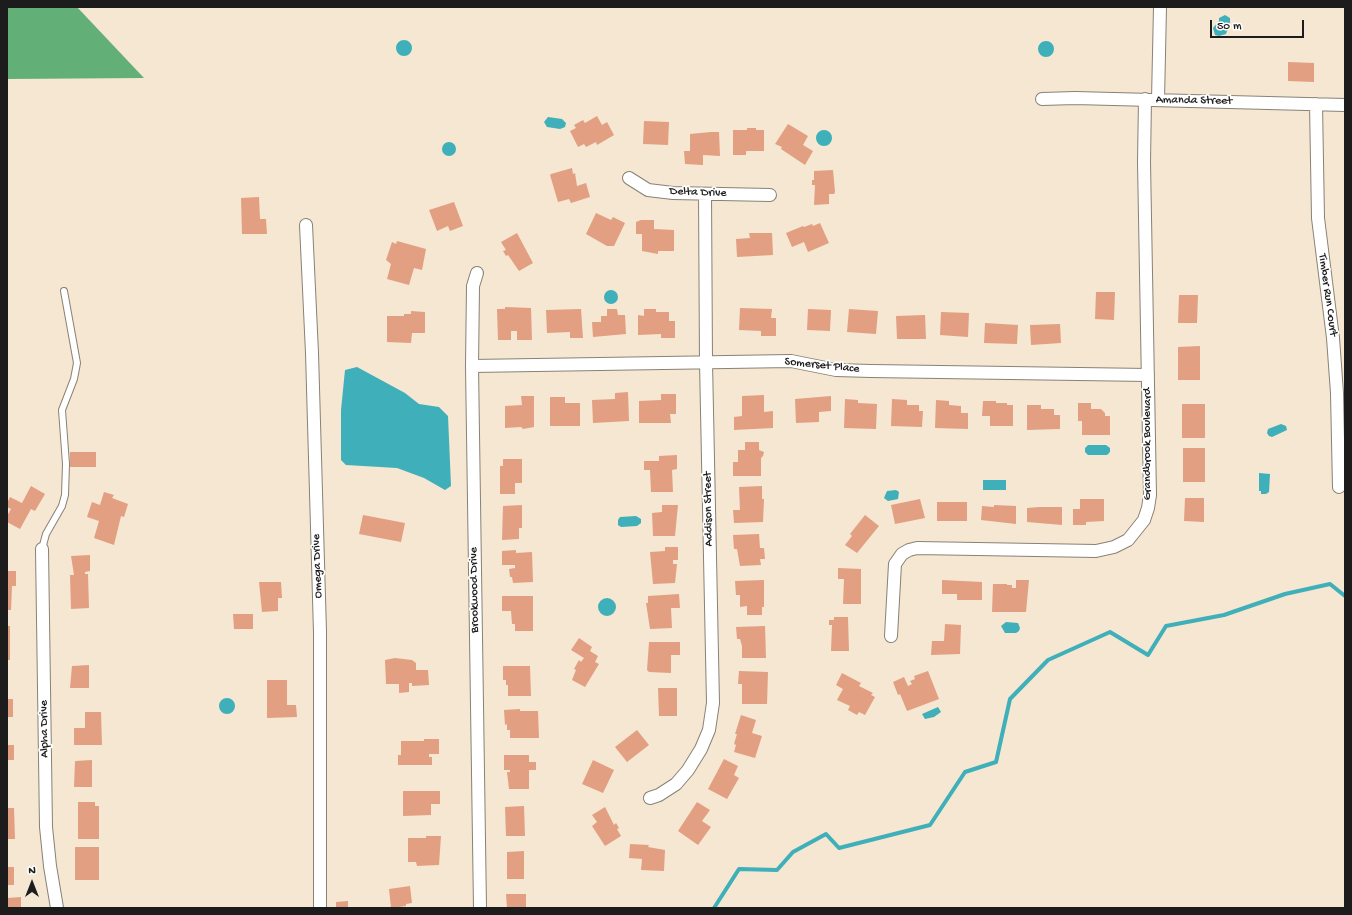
<!DOCTYPE html>
<html>
<head>
<meta charset="utf-8">
<style>
	body { margin:0 }
	#map { position:relative; width:1352px; height:915px; overflow:hidden; background:#f5e7d1; font-family:"Gochi Hand",sans-serif }
	canvas { display:block }
	.frame { position:absolute; inset:0; border:8px solid #1c1c1c; pointer-events:none }
	.north { position:absolute; left:12px; top:863px; width:40px; height:40px; -webkit-text-stroke:3px #fff; paint-order:stroke; rotate:0deg; font-size:11px; font-weight:700; line-height:16px; text-align:center; color:#1c1c1c }
	.north::after { content:''; display:block; margin:auto; width:14px; height:18px; background:#1c1c1c; clip-path:polygon(50% 0,100% 100%,50% 72%,0 100%) }
	.scale { position:absolute; left:1210px; top:20px; width:94px; height:18px; box-sizing:border-box; border:2px solid #1c1c1c; border-top:0; padding-left:5px; font-size:12px; line-height:14px; white-space:nowrap; color:#1c1c1c; -webkit-text-stroke:3px #fff; paint-order:stroke }
</style>
</head>
<body>
<div id="map">
<canvas width="1352" height="915"></canvas>
<div class="frame"></div>
<div class="north">N</div>
<div class="scale">50 m</div>
</div>
<script>
const c = document.querySelector('canvas').getContext('2d');
c.lineJoin = 'round';
function fill(path, color) { c.fillStyle = color; c.fill(path, 'evenodd'); }
const shape = rows => new Path2D(rows.map(r => 'M' + r).join(''));
function trace(path, color, width, dash) { c.strokeStyle = color; c.lineWidth = width; c.lineCap = dash ? 'butt' : 'round'; c.setLineDash(dash || []); c.stroke(path); }
function drawText(font, color, halo, rows, align = 'center') {
  c.font = font + ' "Gochi Hand",sans-serif'; c.lineWidth = 3.5; c.setLineDash([]); c.textBaseline = 'middle'; c.strokeStyle = halo; c.fillStyle = color; for (const [text, x, y, turn = 0] of rows) {
    c.save(); c.translate(x, y); c.rotate((+turn || 0) * Math.PI / 180); c.textAlign = isNaN(turn) ? turn : align; if (halo) c.strokeText(text, 0, 0); c.fillText(text, 0, 0); c.restore();
  }
}
const forest = shape([
	[7,7,77,7,144,78,7,79]
]);
const water = shape([
	[1225,15,1230,18,1230,22,1226,34,1219,36,1215,35,1213,28,1219,21,1219,18],
	'396 48a8 8 0 1 1 16 0a8 8 0 1 1-16 0Z',
	'1038 49a8 8 0 1 1 16 0a8 8 0 1 1-16 0Z',
	[548,117,562,119,566,123,565,127,560,129,547,127,544,122],
	'816 138a8 8 0 1 1 16 0a8 8 0 1 1-16 0Z',
	'442 149a7 7 0 1 1 14 0a7 7 0 1 1-14 0Z',
	'604 297a7 7 0 1 1 14 0a7 7 0 1 1-14 0Z',
	[357,367,405,393,419,404,439,407,448,416,451,486,445,490,424,478,397,468,346,465,341,460,341,410,345,370],
	[1281,424,1286,426,1287,430,1272,437,1269,436,1267,433,1268,429],
	[1088,445,1106,445,1110,448,1110,452,1107,455,1088,455,1085,452,1085,448],
	[1259,473,1270,474,1269,492,1266,494,1261,494,1261,491,1259,491],
	[983,480,1006,480,1006,490,983,490],
	[896,490,899,492,898,499,888,501,884,498,887,491],
	[636,516,641,519,641,523,637,526,621,527,618,525,618,520,620,517],
	'598 607a9 9 0 1 1 18 0a9 9 0 1 1-18 0Z',
	[1006,622,1018,623,1020,628,1019,631,1016,633,1005,633,1001,626],
	'219 706a8 8 0 1 1 16 0a8 8 0 1 1-16 0Z',
	[938,707,941,712,934,717,925,719,922,714]
]);
const stream = shape([
	[714,908,739,869,777,870,793,852,826,834,839,848,930,825,965,772,996,762,1010,699,1048,660,1110,632,1148,655,1166,626,1224,615,1285,594,1330,584,1345,596]
]);
const building = shape([
	[1288,62,1314,63,1314,82,1288,81],
	[597,116,602,125,607,122,614,135,597,145,596,142,586,147,584,144,578,147,570,131,576,128,574,125,583,120,585,123],
	[644,121,669,122,668,145,643,144],
	[788,124,808,136,803,145,813,151,805,165,781,149,782,147,775,144],
	[747,128,756,128,756,130,764,130,764,151,746,151,746,155,733,155,733,130,747,130],
	[711,132,719,132,720,156,703,155,703,165,685,164,684,151,690,151,690,134],
	[572,168,573,174,575,173,577,186,586,183,590,197,571,203,569,199,558,202,550,175,551,174],
	[833,170,835,192,834,194,829,194,829,204,814,205,815,185,812,185,812,180,814,180,814,171],
	[259,197,260,219,266,219,267,234,242,234,241,198],
	[454,202,463,226,450,231,448,226,437,231,429,210],
	[596,213,611,220,613,217,625,223,614,246,607,246,586,234],
	[641,220,654,220,654,229,674,230,674,251,658,251,658,254,642,251,642,234,636,234,636,222],
	[820,223,829,243,808,252,804,242,792,247,786,233,803,226,804,227,812,224,813,226],
	[517,233,533,263,519,271,508,255,506,256,503,251,506,250,501,242],
	[749,233,772,233,773,255,737,257,736,239,750,238],
	[397,241,426,249,422,270,414,268,409,285,387,279,391,264,386,260,392,242,396,244],
	[1096,292,1115,292,1114,320,1095,319],
	[1179,295,1198,295,1197,323,1178,323],
	[505,307,531,308,532,340,517,340,517,331,511,331,511,340,498,340,497,309,505,309],
	[740,308,772,309,771,318,776,318,776,336,761,336,761,331,739,330],
	[581,309,583,338,570,338,570,332,547,333,546,310],
	[607,309,617,309,618,315,625,315,626,334,593,337,592,322,601,322,601,316,607,316],
	[644,309,656,309,656,312,669,312,669,321,675,321,675,338,661,338,661,334,638,335,638,315,644,316],
	[808,309,831,310,830,331,807,330],
	[849,309,878,311,876,334,847,332],
	[411,311,425,312,425,333,412,333,411,343,387,342,387,316,404,316,404,314,411,314],
	[941,312,969,313,968,337,940,335],
	[925,315,926,339,897,339,896,316],
	[985,323,1018,325,1017,344,984,343],
	[1060,324,1061,343,1031,345,1030,325],
	[1200,346,1200,380,1178,380,1178,347],
	[628,392,629,421,593,423,592,400,615,399,615,393],
	[661,394,676,394,676,414,670,414,671,423,639,423,639,401,661,400],
	[764,395,764,412,773,411,773,428,734,430,734,417,742,416,742,396],
	[521,396,534,396,534,427,523,429,521,427,505,428,505,406,522,405],
	[831,396,831,411,819,412,819,422,796,423,795,399],
	[550,397,565,397,565,403,580,403,580,426,550,426],
	[845,399,858,400,858,403,877,404,876,429,844,428],
	[892,399,907,400,907,405,919,405,919,411,923,411,922,427,891,426],
	[936,400,949,401,949,405,961,406,961,413,968,413,968,429,935,428],
	[983,401,996,401,996,403,1007,403,1007,405,1013,405,1013,426,990,426,990,416,982,416],
	[1078,403,1091,403,1091,409,1101,409,1105,413,1105,416,1110,416,1110,435,1082,435,1082,421,1078,421],
	[1182,404,1205,404,1205,438,1182,438],
	[1027,405,1041,405,1041,409,1054,409,1054,415,1060,415,1060,429,1027,430],
	[745,442,759,442,759,450,764,452,763,456,761,458,761,476,733,476,733,462,738,462,738,450,745,450],
	[1183,448,1205,448,1205,482,1183,482],
	[70,452,96,452,96,467,70,467],
	[677,455,677,469,672,470,673,492,651,492,650,470,644,470,644,461,659,461,659,456],
	[503,459,522,459,522,483,515,483,515,494,500,494,500,466,503,466],
	[31,486,45,494,35,511,31,509,20,529,7,522,7,516,11,509,7,507,7,503,10,497,22,503],
	[762,486,762,499,764,499,763,522,734,523,733,510,740,510,739,487],
	[104,492,114,495,112,498,128,504,124,517,121,516,114,545,94,538,99,521,87,517,92,502,100,505],
	[1185,498,1204,498,1204,522,1184,521],
	[920,499,925,518,895,524,891,505],
	[1080,499,1104,499,1104,521,1086,522,1086,525,1073,525,1073,509,1080,509],
	[937,502,967,502,967,521,937,521],
	[522,505,522,528,519,528,519,539,502,540,503,506],
	[662,505,678,505,675,536,653,536,652,513,662,512],
	[994,505,1016,506,1016,524,981,520,982,506,994,507],
	[1039,507,1062,507,1062,525,1027,522,1027,508],
	[363,515,405,523,401,542,359,534],
	[865,515,879,526,857,553,845,545,852,536,850,534],
	[759,534,760,548,764,548,765,559,760,559,761,565,740,566,737,549,734,549,733,535],
	[665,547,678,547,678,560,673,560,673,564,677,564,675,583,653,584,650,552,665,551],
	[516,550,516,553,532,552,533,582,513,583,512,577,510,577,509,569,515,568,515,565,502,565,502,551],
	[90,555,90,571,85,572,85,574,88,574,89,608,71,609,70,575,74,575,71,556],
	[838,568,861,569,861,604,843,604,844,579,838,579],
	[7,571,16,571,16,586,12,586,11,610,7,610],
	[764,580,764,607,762,607,762,615,747,615,747,606,740,607,740,595,736,595,735,581],
	[942,580,982,582,982,600,957,600,957,594,942,594],
	[1016,580,1029,580,1026,612,992,612,993,584,1007,584,1007,585,1012,585,1012,588,1016,588],
	[259,582,281,582,282,598,278,598,278,611,262,612],
	[679,594,680,608,671,608,672,628,650,629,646,603,648,603,648,596],
	[502,596,533,596,533,631,515,631,515,624,512,624,511,611,502,611],
	[233,614,253,614,253,629,234,629],
	[834,617,848,617,849,651,831,651,832,625,829,625,829,620,834,620],
	[945,624,961,625,960,654,931,655,932,641,944,641],
	[7,626,10,626,10,660,7,660],
	[765,626,766,658,742,658,742,646,740,639,737,639,736,627],
	[579,638,592,647,590,651,598,656,595,662,599,664,585,687,572,680,576,670,574,669,579,660,581,662,584,658,571,650],
	[649,642,680,642,680,655,671,655,671,673,649,672,647,670],
	[395,658,412,660,416,663,416,670,428,670,429,685,412,686,412,683,409,683,409,692,399,693,399,684,386,684,385,660],
	[89,665,89,688,70,688,72,666],
	[503,666,530,666,531,696,508,696,508,685,506,685,506,680,503,680],
	[739,671,768,672,767,704,742,704,742,684,738,684],
	[928,671,939,699,907,711,900,694,898,695,893,682,904,677,908,686,912,684,910,681,915,679,914,676],
	[842,673,861,683,859,686,873,693,871,695,875,697,865,715,859,712,857,715,848,710,850,706,837,700,843,689,836,685],
	[267,680,287,680,287,705,296,705,297,717,267,718],
	[658,688,677,688,677,716,659,716],
	[7,699,13,699,13,717,7,717],
	[520,709,520,711,538,711,539,738,510,738,510,730,507,730,507,724,505,725,504,710],
	[85,712,101,712,102,745,74,745,74,728,85,728],
	[741,715,756,720,752,733,762,736,755,758,734,752,736,745,734,744,737,734,735,734],
	[637,730,649,745,627,762,615,747],
	[424,739,439,739,439,754,429,754,429,757,432,757,432,765,398,765,398,755,401,755,401,741,424,741],
	[7,745,14,745,14,760,7,760],
	[504,755,529,755,529,762,536,762,536,770,529,770,529,789,509,789,507,772,510,772,510,770,504,770],
	[724,759,738,766,734,775,739,778,727,799,708,789],
	[92,760,92,787,74,787,75,761],
	[593,760,614,770,603,793,582,784],
	[403,791,440,791,440,804,431,804,431,815,403,816],
	[78,802,95,802,95,806,99,806,99,839,78,839],
	[697,802,710,810,702,821,711,827,698,845,678,831],
	[524,806,525,836,506,836,505,807],
	[605,807,614,825,616,823,619,828,617,829,621,836,605,846,592,826,597,822,592,815],
	[7,808,14,808,15,839,7,839],
	[426,836,441,836,439,865,417,866,416,862,408,862,408,838,426,838],
	[630,844,649,845,648,847,665,850,664,871,641,870,642,859,629,858],
	[75,847,99,847,99,880,75,880],
	[524,851,524,879,507,879,507,852],
	[7,867,14,867,14,885,7,885],
	[410,886,412,903,406,904,406,906,391,908,389,889],
	[506,894,526,894,526,908,507,908],
	[21,897,21,908,7,908,7,898],
	[348,901,348,908,336,908,336,902]
]);
const service = shape([
	[42,549,46,534,62,506,65,495,66,464,62,410,74,379,77,363,64,291]
]);
const minor = shape([
	[1042,99,1075,98,1345,105],
	[1158,100,1160,7],
	[1316,104,1318,218,1333,338,1337,393,1339,487],
	[629,178,648,190,673,193,770,195],
	[306,225,312,353,320,632,320,908],
	[477,273,473,286,472,366,480,908],
	[472,366,791,361,836,370,871,371,1148,375],
	[42,549,46,827,50,866,57,908],
	[891,636,895,564,902,554,909,550,917,548,1096,551,1114,547,1128,540,1144,520,1148,508,1150,495,1144,162,1145,99],
	[650,798,659,795,676,784,688,770,701,749,709,730,713,703,706,362,705,194]
]);
const streetNames = [
	["Amanda Street",1194,101,1],
	["Delta Drive",698,193,2],
	["Timber Run Court",1327,295,82],
	["Somerset Place",822,366,6],
	["Grandbrook Boulevard",1148,444,-90],
	["Addison Street",709,509,-91],
	["Omega Drive",318,566,-92],
	["Brookwood Drive",475,590,-91],
	["Alpha Drive",45,729,-91]
];
fill(forest, '#63af78');
fill(water, '#3fafb9');
trace(stream, '#3fafb9', 4);
fill(building, '#e29f82');
trace(service, '#888276', 8);
trace(minor, '#888276', 14);
trace(service, '#fff', 6);
trace(minor, '#fff', 12);
drawText('12px', '#1c1c1c', '#fff', streetNames);
</script>
</body>
</html>
